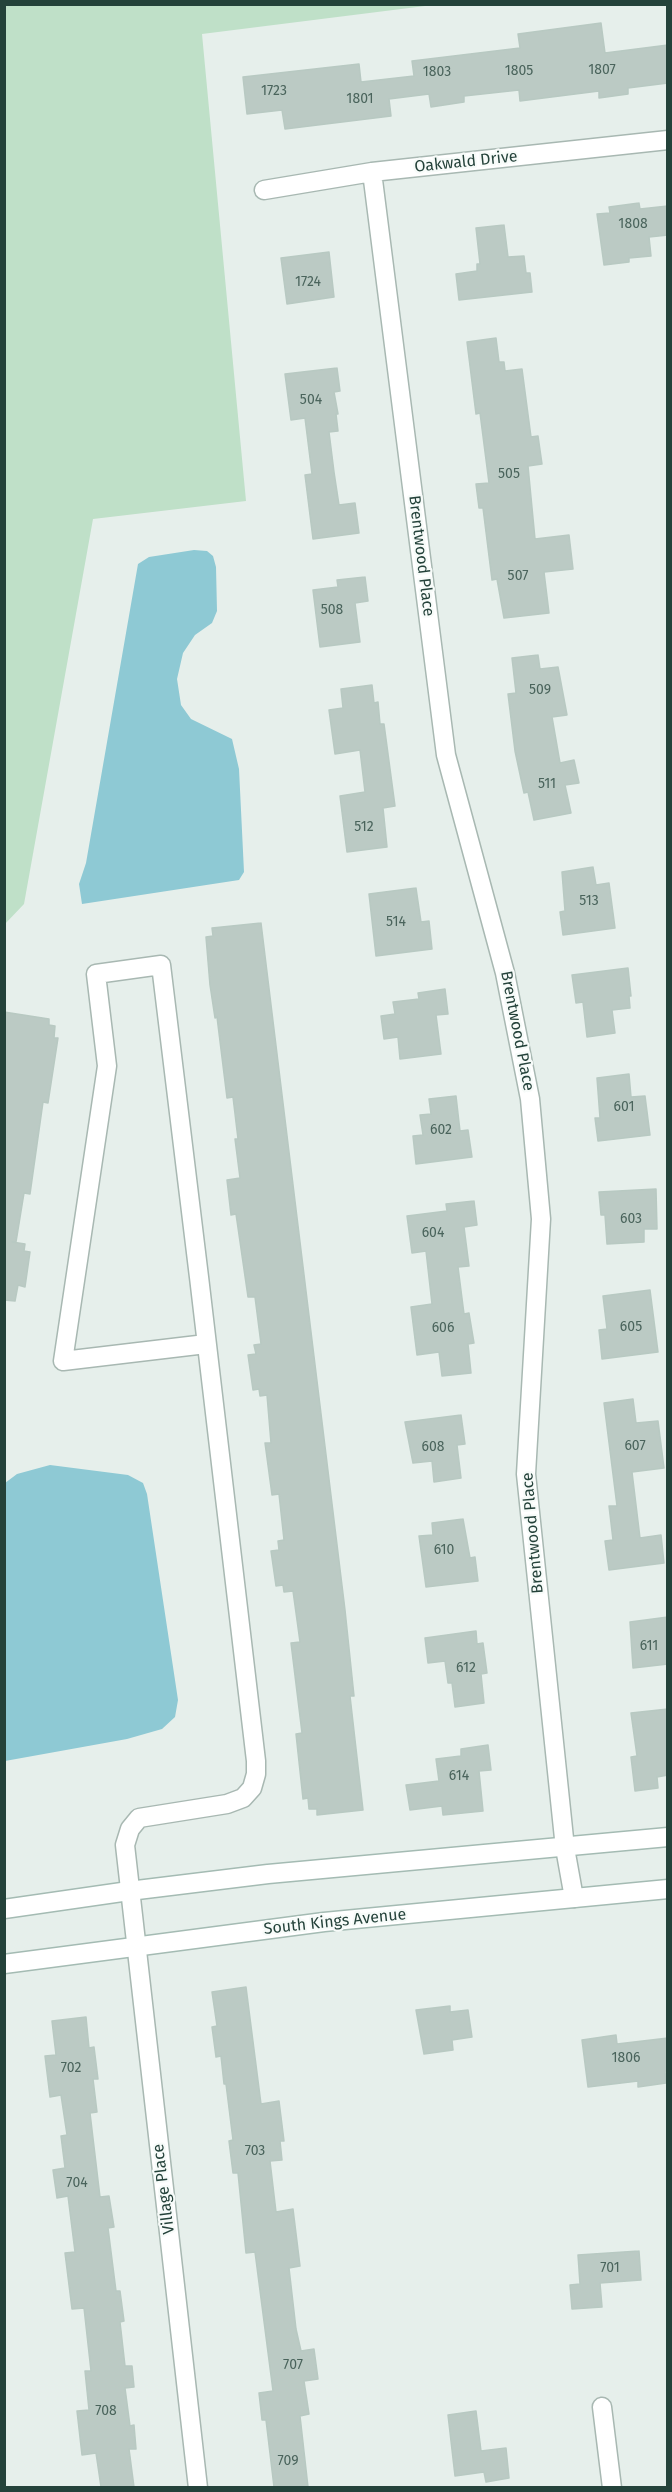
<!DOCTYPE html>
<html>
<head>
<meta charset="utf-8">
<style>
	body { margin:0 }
	#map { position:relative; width:672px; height:2492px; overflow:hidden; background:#e6efeb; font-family:"Fira Sans",sans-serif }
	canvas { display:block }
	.frame { position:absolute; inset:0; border:6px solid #24423a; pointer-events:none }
</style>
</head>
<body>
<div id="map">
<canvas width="672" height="2492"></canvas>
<div class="frame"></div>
</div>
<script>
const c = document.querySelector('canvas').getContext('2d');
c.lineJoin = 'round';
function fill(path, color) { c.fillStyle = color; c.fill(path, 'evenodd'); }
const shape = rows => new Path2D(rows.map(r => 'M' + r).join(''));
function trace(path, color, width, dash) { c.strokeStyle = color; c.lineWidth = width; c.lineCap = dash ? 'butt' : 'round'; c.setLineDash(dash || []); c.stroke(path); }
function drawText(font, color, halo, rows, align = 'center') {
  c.font = font + ' "Fira Sans",sans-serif'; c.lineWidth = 4.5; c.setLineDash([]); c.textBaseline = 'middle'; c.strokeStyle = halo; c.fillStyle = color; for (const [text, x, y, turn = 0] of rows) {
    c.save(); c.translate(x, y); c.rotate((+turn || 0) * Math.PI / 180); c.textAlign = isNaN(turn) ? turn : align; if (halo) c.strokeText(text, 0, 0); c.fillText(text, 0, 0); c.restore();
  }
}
const green = shape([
	[5,4,433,5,202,34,246,501,93,519,24,904,5,924]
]);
const water = shape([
	[194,550,207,551,213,556,216,567,217,611,212,623,195,635,183,653,177,679,181,705,191,719,232,739,239,769,244,872,239,880,82,904,79,884,86,863,138,564,149,557],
	[50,1465,128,1475,143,1483,147,1494,178,1700,175,1717,162,1729,127,1739,5,1761,5,1483,17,1474]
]);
const building = shape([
	[601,23,605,53,668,45,668,83,628,88,628,94,599,98,599,91,520,101,519,90,464,96,464,102,431,107,429,94,389,99,391,116,285,129,282,110,247,114,243,77,359,64,361,82,414,76,412,61,520,48,518,34,601,23],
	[639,203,640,209,668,206,668,235,649,237,651,256,629,258,629,262,604,265,597,214,610,213,609,207,639,203],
	[504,225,508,257,524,256,526,273,530,273,532,292,459,300,456,274,477,271,477,264,480,264,476,228,504,225],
	[329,252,334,297,287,304,281,258,329,252],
	[496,338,499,362,504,362,505,371,522,369,531,437,538,436,542,464,528,466,535,539,569,535,573,569,544,572,549,613,504,618,497,579,492,580,483,508,479,508,476,484,489,483,480,413,476,414,467,342,496,338],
	[337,368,340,391,334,392,338,414,336,414,338,431,329,432,334,472,339,505,355,503,359,533,313,539,305,475,312,474,305,418,291,420,285,374,337,368],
	[365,577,368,601,355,603,360,642,320,647,313,590,338,587,337,580,365,577],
	[538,655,540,669,558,667,567,715,552,717,560,763,574,760,579,783,565,785,571,813,534,820,528,792,524,793,515,751,508,694,516,693,512,658,538,655],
	[372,685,374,703,378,702,380,724,384,724,395,806,383,808,387,847,347,852,340,796,365,792,360,750,335,754,329,710,343,708,341,689,372,685],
	[593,867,596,885,609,883,615,928,563,935,560,912,565,911,562,872,593,867],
	[416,888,421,922,429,921,432,949,376,956,369,894,416,888],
	[261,923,345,1610,354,1696,350,1696,363,1810,317,1815,317,1809,309,1809,308,1798,303,1799,296,1734,302,1733,291,1643,300,1642,293,1591,284,1592,283,1585,276,1586,271,1551,279,1550,278,1541,284,1540,279,1494,272,1495,265,1443,271,1443,267,1395,260,1396,259,1389,253,1390,248,1355,256,1354,254,1345,261,1344,255,1297,248,1297,236,1214,231,1215,227,1180,240,1178,235,1139,238,1139,233,1097,227,1098,217,1017,215,1018,210,985,206,937,213,936,212,928,261,923],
	[628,968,631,996,629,996,630,1008,612,1010,615,1033,587,1037,583,1002,576,1003,572,975,628,968],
	[445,989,448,1014,436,1015,441,1054,400,1059,398,1037,384,1039,381,1016,395,1014,393,1002,419,999,418,993,445,989],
	[4,1012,49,1019,49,1025,55,1026,54,1038,58,1038,48,1103,43,1102,30,1194,24,1193,16,1242,12,1242,25,1244,24,1251,30,1252,25,1287,18,1285,15,1301,4,1300,4,1012],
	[629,1074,631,1097,645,1096,650,1135,598,1141,595,1118,600,1118,597,1078,629,1074],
	[456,1096,460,1131,468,1130,472,1157,416,1164,413,1136,423,1135,420,1115,431,1114,429,1099,456,1096],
	[656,1189,657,1229,644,1229,644,1242,607,1244,605,1215,601,1215,599,1192,656,1189],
	[474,1201,477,1225,464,1227,469,1266,458,1267,464,1314,469,1313,474,1343,468,1344,471,1373,442,1376,439,1352,417,1355,411,1307,432,1304,426,1251,412,1253,407,1216,447,1211,446,1204,474,1201],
	[650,1290,658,1352,602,1359,599,1330,607,1329,603,1296,650,1290],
	[633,1399,636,1423,658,1421,664,1468,632,1472,640,1538,661,1535,664,1563,609,1570,605,1541,613,1540,609,1506,617,1506,604,1403,633,1399],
	[461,1415,465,1444,457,1445,461,1478,434,1482,432,1461,413,1463,405,1422,461,1415],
	[463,1519,470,1558,475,1557,478,1581,426,1587,419,1536,433,1535,432,1523,463,1519],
	[668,1617,668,1664,633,1668,630,1622,668,1617],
	[476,1631,477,1644,483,1643,487,1673,481,1674,484,1703,455,1707,452,1683,448,1683,445,1661,428,1663,425,1638,476,1631],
	[668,1709,668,1775,657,1777,658,1788,635,1791,631,1757,637,1756,631,1713,668,1709],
	[488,1745,491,1770,479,1771,483,1811,443,1815,442,1806,410,1810,406,1785,439,1781,436,1759,461,1756,461,1749,488,1745],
	[246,1987,261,2104,279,2101,284,2141,280,2141,282,2160,270,2161,276,2212,293,2209,300,2266,289,2268,296,2329,301,2351,314,2349,318,2379,304,2381,309,2414,300,2416,308,2487,274,2487,266,2420,262,2420,259,2393,273,2391,255,2252,246,2253,238,2173,233,2173,229,2141,233,2140,226,2084,224,2084,221,2056,216,2057,212,2027,217,2026,212,1992,246,1987],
	[450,2006,450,2012,468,2010,472,2037,452,2040,453,2050,424,2054,416,2010,450,2006],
	[86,2017,89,2048,94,2047,98,2079,93,2079,97,2112,90,2113,100,2197,109,2196,114,2227,108,2228,116,2291,120,2291,124,2321,120,2322,125,2366,132,2366,134,2387,125,2388,130,2426,134,2425,136,2449,129,2449,134,2487,101,2487,96,2453,82,2455,77,2411,89,2410,85,2371,91,2371,84,2308,72,2309,65,2253,75,2252,68,2196,57,2198,53,2170,65,2168,61,2136,67,2135,61,2095,50,2097,45,2056,56,2055,52,2021,86,2017],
	[616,2035,617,2044,668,2038,668,2071,665,2071,666,2083,638,2087,638,2081,588,2087,582,2040,616,2035],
	[639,2251,641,2280,600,2283,602,2307,572,2309,570,2285,580,2284,578,2255,639,2251],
	[476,2411,481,2451,506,2448,509,2478,486,2482,484,2472,455,2476,448,2415,476,2411]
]);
const minor = shape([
	[372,172,446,755,505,973,530,1099,541,1219,526,1474,565,1848,574,1898],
	[264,190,372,172,668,140],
	[602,2407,612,2488],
	[198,2488,125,1845,130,1829,139,1818,227,1804,243,1798,252,1788,256,1774,256,1761,199,1277,161,965,96,974,107,1066,63,1361,206,1344]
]);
const secondary = shape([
	[4,1909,129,1891,268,1874,668,1837],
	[4,1964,324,1922,668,1889]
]);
const numberNames = [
	["1807",602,70],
	["1805",519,71],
	["1803",437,72],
	["1723",274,91],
	["1801",360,99],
	["1808",633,224],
	["1724",308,282],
	["504",311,400],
	["505",509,474],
	["507",518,576],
	["508",332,610],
	["509",540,690],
	["511",547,784],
	["512",364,827],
	["513",589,901],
	["514",396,922],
	["601",624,1107],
	["602",441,1130],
	["603",631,1219],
	["604",433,1233],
	["605",631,1327],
	["606",443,1328],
	["607",635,1446],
	["608",433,1447],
	["610",444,1550],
	["611",649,1646],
	["612",466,1668],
	["614",459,1776],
	["1806",626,2058],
	["702",71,2068],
	["703",255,2151],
	["704",77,2183],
	["701",610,2268],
	["707",293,2365],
	["708",106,2411],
	["709",288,2461]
];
const streetNames = [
	["Oakwald Drive",466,162,-6],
	["Brentwood Place",421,556,83],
	["Brentwood Place",517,1031,79],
	["Brentwood Place",533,1533,-95],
	["South Kings Avenue",335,1922,-6],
	["Village Place",164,2189,-97]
];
fill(green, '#bfe0c8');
fill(water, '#8ec9d4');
fill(building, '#bbcac4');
trace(building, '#b8c9c2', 1.5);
trace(minor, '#a8b8b2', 21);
trace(secondary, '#a4bbb3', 21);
trace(minor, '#fff', 18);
trace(secondary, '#fff', 18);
drawText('14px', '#4a645c', null, numberNames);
drawText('16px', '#24423a', '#f7fbf9', streetNames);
</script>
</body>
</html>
